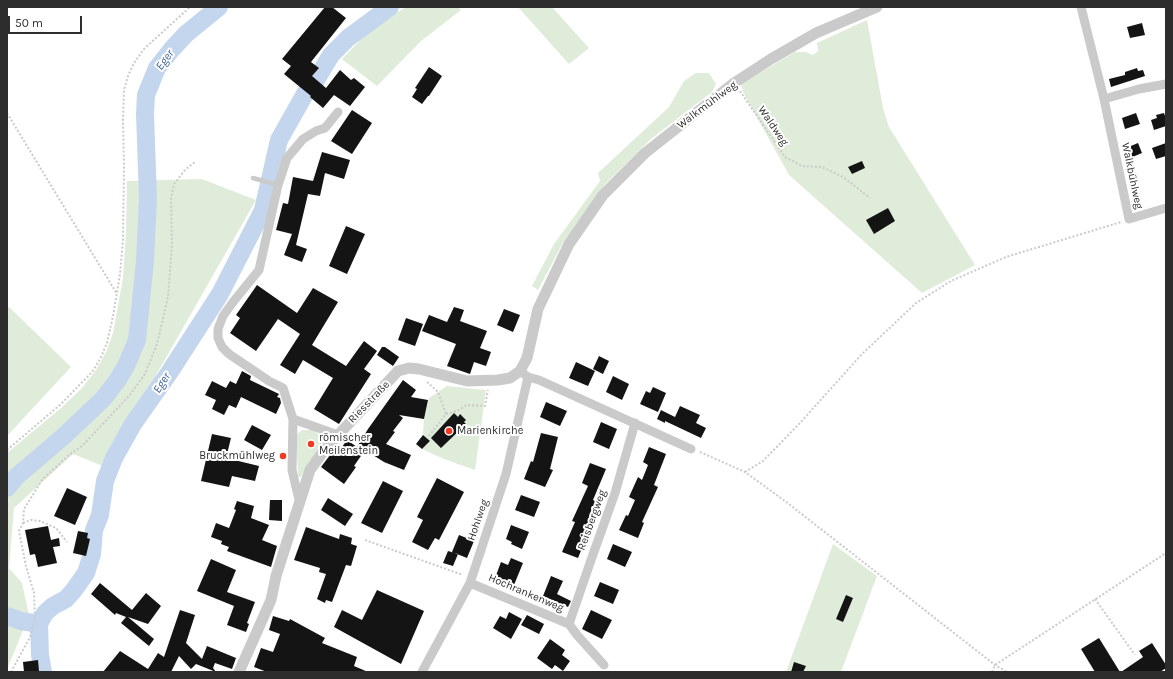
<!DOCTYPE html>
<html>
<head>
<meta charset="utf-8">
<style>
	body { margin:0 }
	#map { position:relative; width:1173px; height:679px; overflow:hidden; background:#fff; font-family:Karla,sans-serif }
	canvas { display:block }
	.frame { position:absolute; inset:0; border:8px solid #2d2d2d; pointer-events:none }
	.scale { position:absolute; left:8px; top:16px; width:74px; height:18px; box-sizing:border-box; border:2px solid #2d2d2d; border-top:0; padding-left:5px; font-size:12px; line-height:14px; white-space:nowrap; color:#2d2d2d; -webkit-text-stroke:3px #fff; paint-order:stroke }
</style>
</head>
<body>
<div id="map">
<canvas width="1173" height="679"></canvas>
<div class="frame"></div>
<div class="scale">50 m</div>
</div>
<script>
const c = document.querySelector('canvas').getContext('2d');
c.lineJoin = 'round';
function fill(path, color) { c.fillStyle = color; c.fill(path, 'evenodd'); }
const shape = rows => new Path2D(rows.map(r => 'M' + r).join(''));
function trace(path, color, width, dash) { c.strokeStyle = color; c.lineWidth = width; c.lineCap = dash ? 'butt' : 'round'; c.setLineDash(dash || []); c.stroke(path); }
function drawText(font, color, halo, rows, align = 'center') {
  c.font = font + ' Karla,sans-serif'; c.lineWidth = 4; c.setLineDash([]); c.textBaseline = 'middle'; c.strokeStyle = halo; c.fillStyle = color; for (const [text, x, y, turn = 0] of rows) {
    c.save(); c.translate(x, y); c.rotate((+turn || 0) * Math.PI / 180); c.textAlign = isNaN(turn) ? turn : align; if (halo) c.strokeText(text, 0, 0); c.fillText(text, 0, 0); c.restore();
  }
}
const green = shape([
	[406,7,458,7,461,10,421,41,377,86,342,59,372,28],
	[518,7,552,7,589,48,569,64],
	[867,20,883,108,889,127,975,265,922,293,789,175,744,94,741,84,795,52,806,52,813,55,818,51,817,43],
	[696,73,709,73,716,84,712,92,651,139,605,184,564,241,538,290,532,286,554,244,600,181,598,173,669,107,684,81],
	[202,179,256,200,151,384,103,466,73,454,14,508,9,568,22,583,29,615,7,670,7,453,61,408,82,388,96,370,106,352,113,333,123,278,126,231,127,181],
	[9,307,71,367,7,436,7,309],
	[447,386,486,390,475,470,444,459,422,449,430,442,423,435,424,419,429,398],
	[302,430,312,430,322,436,324,439,319,450,309,462,301,477,298,477,296,435],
	[833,544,877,576,841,672,786,672]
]);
const river = shape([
	[316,80,331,55,348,38,390,7],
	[7,488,16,477,65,435,103,399,117,381,126,366,137,340,145,261,148,198,145,114,146,95,157,68,172,49,186,34,219,7],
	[7,616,21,621,39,624],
	[43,672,40,655,39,624,45,613,53,606,66,599,74,590,86,573,92,554,94,530,100,515,105,481,114,458,133,424,169,373,220,294,263,210,279,140,306,92]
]);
const building = shape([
	[325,7,332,7,346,18,311,62,319,68,312,76,326,88,340,70,351,80,354,78,365,87,350,106,334,95,323,108,310,97,311,96,284,74,291,66,282,59],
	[1142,23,1145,35,1130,38,1127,27],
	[429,67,442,76,429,96,428,96,422,104,412,97,417,89,415,88],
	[1137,68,1138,71,1143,70,1145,76,1111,87,1109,79,1125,75,1125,72],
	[352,110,372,123,352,154,331,141],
	[1136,113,1140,124,1125,129,1122,118],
	[1164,113,1166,119,1166,126,1154,130,1151,120,1157,118,1156,115],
	[1138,143,1142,153,1130,158,1126,148],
	[1166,143,1166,156,1156,159,1152,148],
	[322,152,350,160,344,179,325,173,320,196,308,194,296,245,307,249,302,262,284,255,292,234,276,230,283,203,288,204,293,177,313,181],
	[862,161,865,168,852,174,848,167],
	[888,208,895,221,874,234,866,220],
	[346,226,365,234,347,274,329,266],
	[257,285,297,313,313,288,338,302,312,345,346,366,364,341,377,351,364,369,371,374,339,424,314,409,333,378,303,360,295,374,280,365,300,334,278,319,256,351,230,333,240,318,236,315],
	[454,307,464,310,460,321,487,331,480,348,491,352,486,366,474,362,470,374,447,366,456,344,422,331,429,315,447,322],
	[504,309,520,315,513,332,497,325],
	[406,318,423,324,415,346,398,340],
	[382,347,385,347,399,357,393,366,377,355],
	[599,356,609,361,603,374,593,369],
	[576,362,595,371,588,386,569,378],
	[242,371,251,376,250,380,279,394,277,397,280,398,281,403,276,414,241,397,236,408,229,405,224,415,212,409,216,400,205,395,212,381,226,388,230,381,236,384],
	[613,376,629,384,622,400,606,392],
	[403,380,416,390,411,397,428,400,424,419,399,415,403,418,393,431,395,432,386,444,411,455,404,470,384,462,365,450,354,466,356,467,344,484,321,467,333,451,337,454,347,440,357,447,368,429],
	[653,387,666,393,658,412,640,404,646,391,650,393],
	[546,402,567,411,560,426,540,417],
	[680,406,700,415,696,423,706,428,701,438,665,421,665,423,657,419,661,410,675,417],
	[454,413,458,417,460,414,466,420,464,422,466,424,441,448,431,438],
	[601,422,617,429,609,449,593,442],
	[252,425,271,435,262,450,244,440],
	[541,433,558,437,550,469,553,470,545,487,524,479,531,461,533,462],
	[212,434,231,438,226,458,259,466,255,481,232,476,229,487,201,481],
	[423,435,430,441,422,449,416,444],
	[649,447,666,454,654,485,658,487,642,522,644,523,638,538,619,530,626,515,628,516,635,500,629,497,638,477,642,480,648,465,643,462],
	[590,463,606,469,593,500,597,502,581,539,585,541,578,558,562,552,575,522,572,521,588,486,582,483],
	[437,478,464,492,439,540,435,538,428,550,412,542,423,520,417,517],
	[383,481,403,491,382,533,361,523],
	[67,488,87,497,75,525,54,516],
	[521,495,540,502,534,517,515,510],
	[328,498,353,514,345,526,321,510],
	[270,500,282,500,282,521,269,520],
	[237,501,254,506,251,518,269,525,262,540,277,546,271,567,227,551,229,547,221,544,222,541,211,537,216,523,229,528,236,510,234,509],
	[511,525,529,532,522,549,511,544,512,542,506,539],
	[48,526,51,540,59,538,60,546,53,547,57,563,38,567,35,554,30,555,25,530],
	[306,527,339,539,340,534,352,538,351,544,357,546,351,566,346,565,332,602,326,600,325,603,317,599,326,574,319,572,320,568,294,560],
	[78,531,88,533,87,538,90,539,86,556,73,553],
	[459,535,474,541,467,558,452,552],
	[613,544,632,552,625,567,607,559],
	[448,551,458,554,453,566,443,563],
	[511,558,523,563,514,585,495,578,501,562,508,565],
	[211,559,236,570,227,592,255,602,247,623,249,624,246,632,227,625,234,606,197,591],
	[551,576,563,581,557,594,571,601,568,607,543,596],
	[600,582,619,590,613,604,594,596],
	[100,583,132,610,146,593,161,606,148,624,128,617,154,639,149,646,121,623,126,617,116,613,115,615,91,594],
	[377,590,424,611,401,664,334,627,342,610,362,620],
	[846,595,853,598,843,622,836,619],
	[180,610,195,615,186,643,202,659,207,646,236,658,232,669,215,663,213,668,216,672,196,664,191,669,179,656,171,672,103,672,120,651,148,669,158,653,164,657],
	[591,610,612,620,602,639,582,629],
	[509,612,522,619,511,639,493,628,500,616,506,619],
	[527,615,544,624,539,634,521,625],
	[273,616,289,621,290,619,325,638,322,643,357,657,354,666,368,672,267,672,254,667,261,648,273,652,280,634,269,630],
	[1099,638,1120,672,1095,672,1081,649],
	[550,639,565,650,562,655,570,661,563,671,555,665,552,669,537,658],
	[1152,643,1166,665,1166,668,1160,672,1121,672,1143,657,1139,651],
	[38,660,39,671,24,672,23,662],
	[794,662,806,666,803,672,791,672]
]);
const path = shape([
	[740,91,785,157,802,166,822,167,843,177,870,198],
	[7,113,117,294],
	[427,382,438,392,446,414],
	[429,436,446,414,457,411,467,405,485,406,488,390],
	[7,450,61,404,93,371,101,357,107,343,113,316,120,274,123,240,124,167,123,120,124,90,128,76,134,63,144,49,190,7],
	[700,452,745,472,785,501,995,665,1007,672],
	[745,472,763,461,799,424,862,354,916,303,951,281,1006,257,1121,222],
	[23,523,31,520,40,521,56,528,67,542],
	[365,540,463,575],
	[1095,599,1135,655],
	[11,672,30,637,35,619,34,593,26,566,19,531,23,523,24,509,42,480,69,455,82,446,129,396,145,374,157,344,168,297,172,244,171,198,174,184,185,170,196,161],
	[992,672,995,665,1166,553]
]);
const service = shape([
	[253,178,278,185]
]);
const minor = shape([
	[1081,7,1104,99,1129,219,1166,208],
	[1104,99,1139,89,1166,84],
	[528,377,539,380,691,449],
	[293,419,292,470,300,504],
	[338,435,293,419,283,388,269,381,229,354,222,347,218,338,218,329,223,316,233,302,259,270,278,185,287,158,303,139,316,131,325,128,338,112],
	[470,583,569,624,577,635,604,665],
	[569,624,591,560,615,493,635,423],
	[422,672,470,583,506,474,528,377,520,371]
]);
const tertiary = shape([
	[239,672,271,600,276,576,310,470,326,448,398,371,409,368,419,369,467,381,498,380,510,378,520,371,527,358,538,309,569,244,603,195,645,153,734,83,771,59,816,33,877,7]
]);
const markers = [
	[449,431,4,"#f03a24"],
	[311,444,4,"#f03a24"],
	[283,456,4,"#f03a24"]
];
const streetNames = [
	["Walkmühlweg",707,105,-37],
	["Waldweg",773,126,56],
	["Walkbühlweg",1132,176,78],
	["Riesstraße",369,402,-46],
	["Hohlweg",478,520,-71],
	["Reisbergweg",592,520,-70],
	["Hochrankenweg",526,593,23]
];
const poiNames = [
	["Marienkirche",457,431],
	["römischer",319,438],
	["Meilenstein",319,451],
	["Bruckmühlweg",275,456,"right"]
];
const waterNames = [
	["Eger",165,60,-54],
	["Eger",162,383,-57]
];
fill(green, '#e0ecda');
trace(river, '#c4d6ed', 18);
fill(building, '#141414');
trace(path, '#cacaca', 2, [2, 2]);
trace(service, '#cacaca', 4.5);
trace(minor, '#cacaca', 9);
trace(tertiary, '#cacaca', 11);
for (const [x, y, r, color] of markers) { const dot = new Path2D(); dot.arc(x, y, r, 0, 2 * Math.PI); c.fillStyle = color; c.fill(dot); trace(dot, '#fff', 1.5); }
drawText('11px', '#2d2d2d', '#fff', streetNames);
drawText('11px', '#2d2d2d', '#fff', poiNames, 'left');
drawText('italic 12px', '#375f94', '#fff', waterNames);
</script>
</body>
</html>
